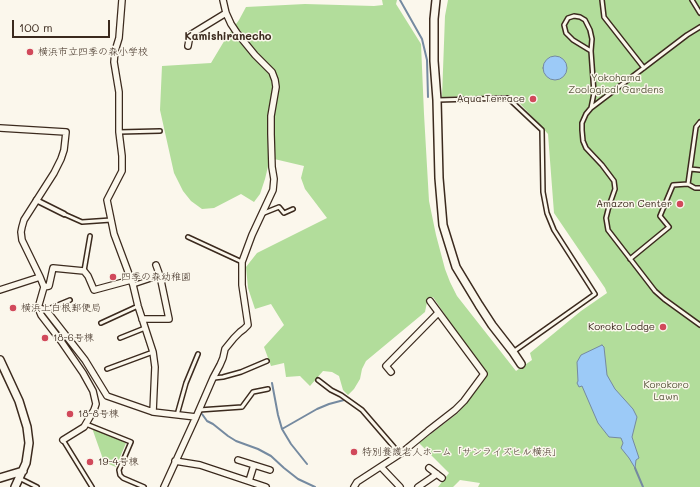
<!DOCTYPE html>
<html>
<head>
<meta charset="utf-8">
<style>
	body { margin:0 }
	#map { position:relative; width:700px; height:487px; overflow:hidden; background:#fbf7ec; font-family:Mali,sans-serif }
	canvas { display:block }
	.scale { position:absolute; left:12px; top:20px; width:98px; height:18px; box-sizing:border-box; border:2px solid #3b2a1e; border-top:0; padding-left:5px; font-size:12px; line-height:14px; white-space:nowrap; color:#3b2a1e; -webkit-text-stroke:3px #fbf7ec; paint-order:stroke }
</style>
</head>
<body>
<div id="map">
<canvas width="700" height="487"></canvas>
<div class="scale">100 m</div>
</div>
<script>
const c = document.querySelector('canvas').getContext('2d');
c.lineJoin = 'round';
function fill(path, color) { c.fillStyle = color; c.fill(path, 'evenodd'); }
const shape = rows => new Path2D(rows.map(r => 'M' + r).join(''));
function trace(path, color, width, dash) { c.strokeStyle = color; c.lineWidth = width; c.lineCap = dash ? 'butt' : 'round'; c.setLineDash(dash || []); c.stroke(path); }
function drawText(font, color, halo, rows, align = 'center') {
  c.font = font + ' Mali,"Klee One",sans-serif'; c.lineWidth = 3; c.setLineDash([]); c.textBaseline = 'middle'; c.strokeStyle = halo; c.fillStyle = color; for (const [text, x, y, turn = 0] of rows) {
    c.save(); c.translate(x, y); c.rotate((+turn || 0) * Math.PI / 180); c.textAlign = isNaN(turn) ? turn : align; if (halo) c.strokeText(text, 0, 0); c.fillText(text, 0, 0); c.restore();
  }
}
const green = shape([
	[382,0,397,0,396,4,421,44,424,114,429,201,436,235,445,269,450,282,457,296,516,371,532,360,530,353,581,311,607,293,605,288,554,213,548,134,512,95,442,97,445,16,448,0,700,0,700,487,478,487,480,483,460,480,453,487,438,487,449,473,419,443,458,413,485,374,433,297,427,302,425,312,366,361,362,369,360,379,354,389,348,395,343,390,339,376,332,372,323,371,310,386,300,376,286,377,284,363,271,366,264,347,284,325,271,304,255,309,248,288,246,267,257,253,327,218,305,189,301,178,304,166,270,158,265,179,260,194,254,202,241,194,214,208,202,209,191,201,183,191,174,173,160,110,162,66,211,63,226,38,239,20,246,7,305,4,374,6,383,5],
	[92,428,126,443,116,467,104,462]
]);
const water = shape([
	'543 68a12 12 0 1 1 24 0a12 12 0 1 1-24 0Z',
	[602,345,604,347,607,375,615,389,633,409,637,417,632,437,639,458,636,460,635,468,629,458,621,448,623,443,621,438,609,437,598,423,582,386,579,387,577,383,578,381,577,362,581,355,602,345]
]);
const stream = shape([
	[400,0,422,39,427,60,428,97],
	[272,383,278,415,282,429,291,444,307,464],
	[202,414,207,421,213,424,228,436,236,441,258,449,271,456,284,468,298,479,315,487],
	[282,429,317,409,329,404,344,400],
	[635,468,643,487]
]);
const service = shape([
	[602,0,604,17,644,68],
	[692,0,700,13],
	[700,27,687,35,591,108,586,114,582,123,582,130,583,141,586,148,602,165,614,181,615,189,609,206,606,218,608,230,655,291,664,299,700,325],
	[438,100,508,98,542,130,543,192,547,213,554,230,595,294,513,352],
	[591,108,594,93,591,51,592,39,590,30,585,20,580,17,574,16,568,18,564,25,566,33,573,40,591,51],
	[119,132,160,131],
	[690,169,700,170],
	[688,184,695,188,700,188],
	[264,213,279,207,284,213,293,209],
	[64,214,82,222,111,220],
	[188,237,242,262],
	[630,259,669,227,660,216,673,185,688,184,696,127,700,122],
	[84,271,90,236],
	[133,285,160,276],
	[46,310,70,300],
	[101,323,138,306],
	[120,338,145,328],
	[107,369,153,352],
	[214,378,223,377,241,372,267,361],
	[318,380,331,390,341,395,362,410,400,454],
	[199,410,242,407,253,392,268,389],
	[177,415,186,383,198,354],
	[86,424,131,442,119,470,120,475,123,478,144,487],
	[63,440,92,487],
	[19,478,37,487]
]);
const pedestrian = shape([
	[36,200,64,214]
]);
const minor = shape([
	[122,0,119,38,115,51,114,62,119,92,119,132,122,156,122,171,107,200,114,234,133,285,138,306,153,352,155,367,153,412],
	[188,46,190,35,226,13],
	[0,128,66,132,64,150,61,159,54,173,24,220,22,227,21,232,22,240,40,277,44,287,38,308,41,315,61,341,83,373,93,391,96,404,94,410,84,427,63,440],
	[44,287,49,286,53,268,84,271,88,276,94,290,131,280],
	[0,290,40,277],
	[38,308,46,310,85,360,107,396,153,412,196,417,164,487],
	[142,319,169,319,160,276,156,265],
	[391,372,386,366,438,313],
	[196,417,213,378,220,365,223,358,225,349,234,338,240,332,244,329,248,325,242,285,242,262,252,235,273,190,274,179,272,167,271,134,271,116,276,87,275,80,272,72,255,55,237,33,231,24,226,13,223,0],
	[238,460,270,470],
	[175,461,200,465,266,487],
	[381,467,400,487],
	[429,468,442,478],
	[249,481,254,465],
	[354,487,357,482,400,454,428,431,455,410,464,401,484,374,430,301],
	[418,487,437,474]
]);
const tertiary = shape([
	[436,0,434,19,434,61,437,100,439,178,443,225,456,267,479,305,492,325,513,352,521,364],
	[0,360,19,401,27,427,29,443,26,463,15,487],
	[0,478,23,471]
]);
const markers = [
	[30,52,4,"#d1495b"],
	[533,99,4,"#d1495b"],
	[680,204,4,"#d1495b"],
	[113,277,4,"#d1495b"],
	[13,308,4,"#d1495b"],
	[663,327,4,"#d1495b"],
	[45,338,4,"#d1495b"],
	[70,414,4,"#d1495b"],
	[354,452,4,"#d1495b"],
	[90,462,4,"#d1495b"]
];
const poiNames = [
	["横浜市立四季の森小学校",38,52],
	["Aqua Terrace",525,99,"right"],
	["Amazon Center",672,204,"right"],
	["四季の森幼稚園",121,277],
	["横浜上白根郵便局",21,308],
	["Koroko Lodge",655,327,"right"],
	["18-6号棟",53,338],
	["18-8号棟",78,414],
	["特別養護老人ホーム「サンライズヒル横浜」",362,452],
	["19-4号棟",98,462]
];
const parkNames = [
	["Yokohama",616,78],
	["Zoological Gardens",616,90],
	["Korokoro",666,385],
	["Lawn",666,397]
];
const neighbourhoodNames = [
	["Kamishiranecho",228,37]
];
fill(green, '#b2dd9b');
fill(water, '#9ccaf7');
trace(water, '#758aa0', 1);
trace(stream, '#758aa0', 2);
trace(service, '#3b2a1e', 6);
trace(pedestrian, '#3b2a1e', 7);
trace(minor, '#3b2a1e', 8);
trace(tertiary, '#3b2a1e', 10);
trace(service, '#fbf7ec', 3);
trace(pedestrian, '#fbf7ec', 4);
trace(minor, '#fbf7ec', 5.5);
trace(tertiary, '#fbf7ec', 7);
for (const [x, y, r, color] of markers) { const dot = new Path2D(); dot.arc(x, y, r, 0, 2 * Math.PI); c.fillStyle = color; c.fill(dot); trace(dot, '#fbf7ec', 1.5); }
drawText('10px', '#3b2a1e', '#fbf7ec', poiNames, 'left');
drawText('10px', '#59573d', '#fbf7ec', parkNames);
drawText('bold 11px', '#3b2a1e', '#fbf7ec', neighbourhoodNames);
</script>
</body>
</html>
